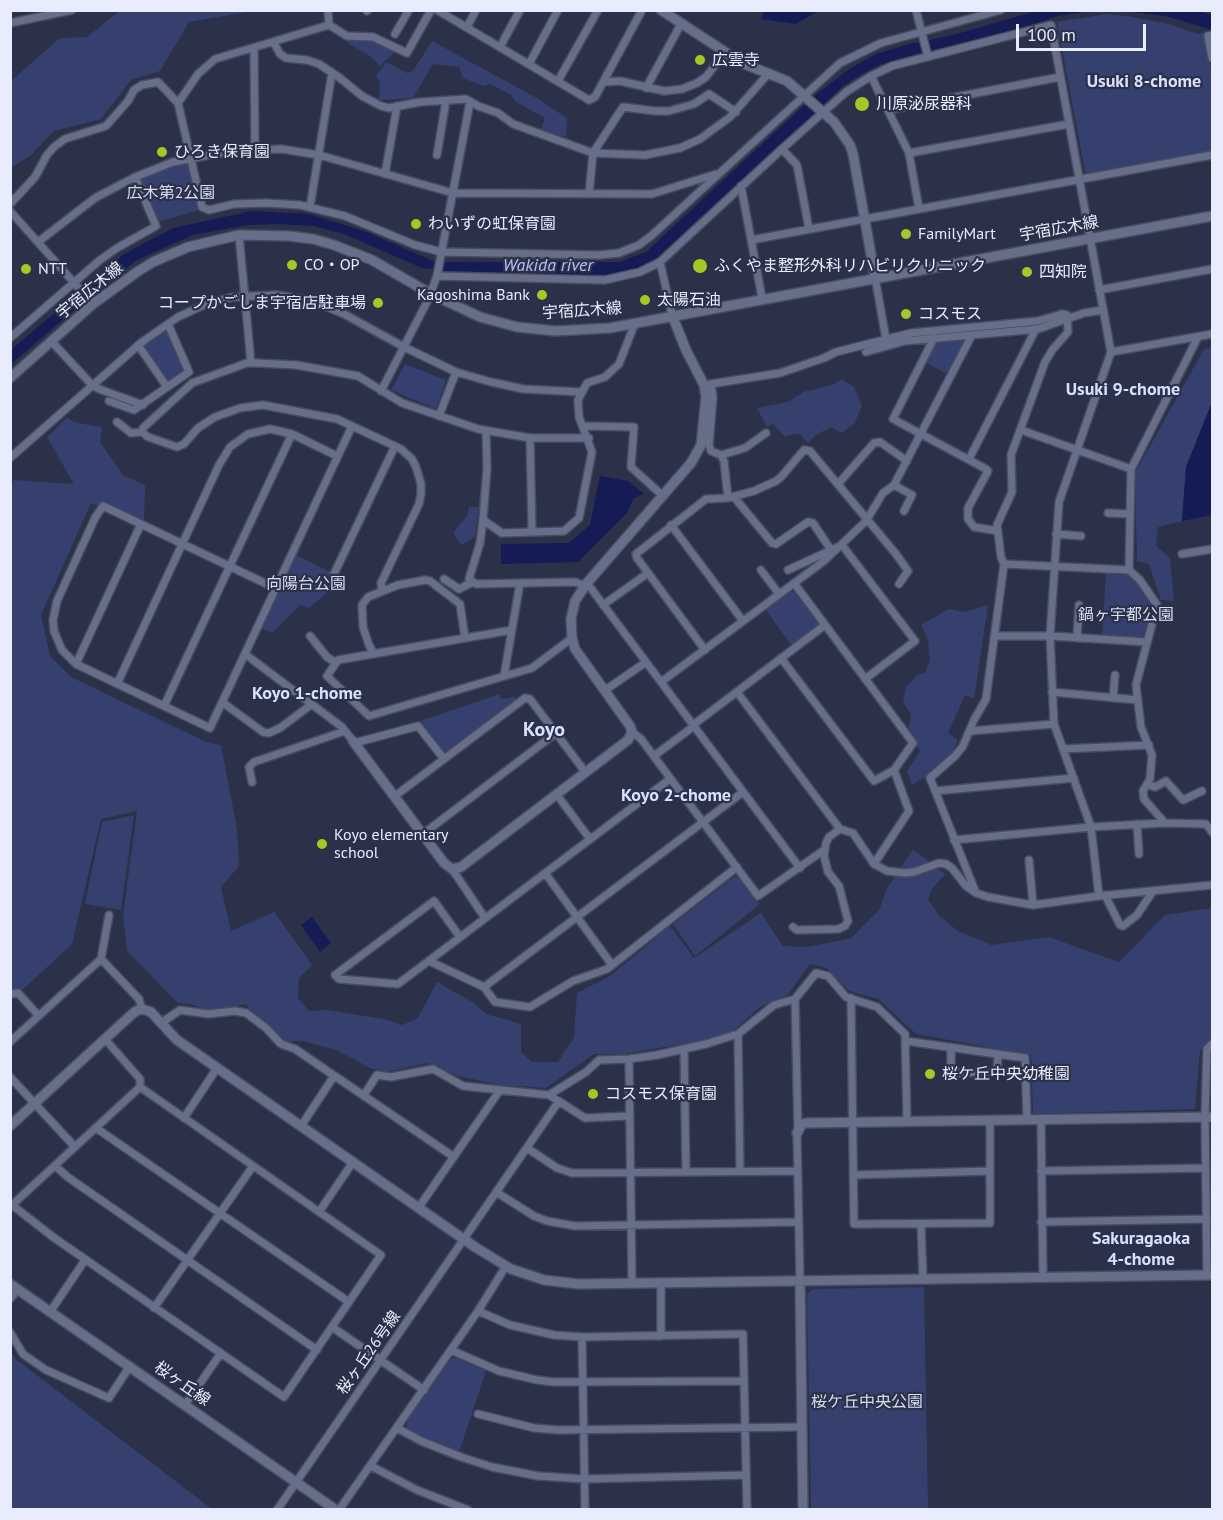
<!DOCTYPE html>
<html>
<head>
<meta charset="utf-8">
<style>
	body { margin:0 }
	#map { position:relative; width:1223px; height:1520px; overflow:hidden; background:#2b3148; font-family:"PT Sans",sans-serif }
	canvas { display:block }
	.frame { position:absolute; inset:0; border:12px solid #e8ecfc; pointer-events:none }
	.scale { position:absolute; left:1016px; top:24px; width:130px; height:27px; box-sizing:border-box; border:3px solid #e8ecfc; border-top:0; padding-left:8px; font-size:18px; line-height:21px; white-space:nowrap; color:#e8ecfc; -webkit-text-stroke:4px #2b3148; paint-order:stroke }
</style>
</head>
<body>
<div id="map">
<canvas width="1223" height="1520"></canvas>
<div class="frame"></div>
<div class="scale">100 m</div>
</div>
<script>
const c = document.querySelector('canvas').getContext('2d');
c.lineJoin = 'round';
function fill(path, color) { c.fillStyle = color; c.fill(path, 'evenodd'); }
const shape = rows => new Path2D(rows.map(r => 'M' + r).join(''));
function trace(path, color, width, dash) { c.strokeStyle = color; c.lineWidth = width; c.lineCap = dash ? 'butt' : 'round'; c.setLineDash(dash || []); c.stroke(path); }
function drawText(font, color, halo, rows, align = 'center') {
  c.font = font + ' "PT Sans","Noto Sans JP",sans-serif'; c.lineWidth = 4.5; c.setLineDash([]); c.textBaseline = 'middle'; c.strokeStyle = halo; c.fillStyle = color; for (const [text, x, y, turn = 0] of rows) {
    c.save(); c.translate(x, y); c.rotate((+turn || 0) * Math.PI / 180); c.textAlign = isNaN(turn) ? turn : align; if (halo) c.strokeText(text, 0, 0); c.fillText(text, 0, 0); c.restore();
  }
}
const green = shape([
	[121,10,252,11,189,22,160,71,131,80,101,119,54,131,31,155,11,168,11,81,60,38,87,37],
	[1107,14,1127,16,1168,24,1198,34,1205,32,1212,76,1212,151,1088,174,1085,171,1057,22],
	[346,40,372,40,395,52,380,66,370,56,349,44],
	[432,41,535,97,567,118,566,137,541,130,545,118,516,102,511,95,490,84,483,86,463,78,459,67,433,64,413,98,379,100,380,83,376,76,386,62,407,73,413,71],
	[186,163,189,166,202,209,159,222,141,181,142,177],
	[164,331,168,331,183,369,182,373,170,381,166,380,145,349,145,345],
	[963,340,965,341,948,374,926,363,935,344,938,342],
	[1212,348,1212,402,1186,467,1182,521,1158,527,1156,546,1170,558,1174,601,1161,600,1149,564,1137,561,1135,473,1204,349],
	[405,364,446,380,436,409,391,390],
	[842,379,854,387,862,405,855,423,842,433,831,427,816,435,808,443,800,434,789,435,785,437,773,424,767,427,757,408,788,402,803,392,832,385],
	[67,418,77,423,102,427,100,442,123,475,145,485,144,522,91,503,41,615,50,656,71,677,206,742,221,745,237,829,239,866,221,887,231,931,274,912,312,965,299,978,298,998,309,1011,326,1010,384,1019,402,1025,418,1018,437,982,474,1003,486,1014,521,1024,521,1052,532,1062,558,1062,574,1037,577,993,610,976,670,926,694,958,761,913,783,946,808,947,851,938,879,910,887,889,913,849,945,874,932,889,928,899,939,916,958,931,991,945,1049,937,1119,962,1165,915,1212,908,1212,1038,1200,1051,1195,1109,1033,1114,1031,1055,916,1034,878,999,849,991,826,968,810,964,788,995,760,1007,732,1032,705,1040,624,1054,594,1054,546,1088,501,1085,458,1076,427,1063,388,1072,370,1068,337,1050,302,1041,285,1042,251,1013,246,1004,209,1012,191,1004,178,1003,127,951,123,915,137,811,101,819,72,944,18,994,11,994,11,484,14,480,74,484,47,437],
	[469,507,479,507,475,537,461,545,453,533,467,516],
	[296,555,340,577,334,587,309,608,300,605,272,633,261,628],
	[1106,574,1127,575,1137,582,1151,606,1144,635,1141,638,1102,637],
	[790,592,794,592,818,622,817,627,792,646,766,610],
	[988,605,974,699,965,695,948,733,958,740,954,750,938,769,912,785,907,771,920,751,908,731,911,714,903,702,906,687,917,675,925,673,930,660,928,640,921,625,949,609,964,612],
	[500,694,501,699,515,697,517,699,445,752,441,750,420,721],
	[134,815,121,910,85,904,102,822],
	[735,876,740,878,760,904,695,956,673,924],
	[924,1287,928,1509,811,1509,807,1294,813,1289],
	[10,1351,17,1360,212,1509,11,1509],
	[450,1358,458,1358,486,1371,459,1452,407,1430,407,1420]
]);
const water = shape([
	[764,11,764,10,818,11,796,24,761,19],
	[1036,11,1090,11,1058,16,1013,31,916,54,879,65,862,74,843,86,755,171,667,251,638,271,617,276,449,271,422,268,344,234,313,226,277,224,248,225,193,235,137,260,94,293,11,364,11,350,124,254,173,228,252,211,309,214,367,232,435,262,619,262,646,252,815,95,851,68,876,54,906,45,957,34],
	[1122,11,1196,11,1212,15,1212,30,1166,16],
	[1212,402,1212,515,1182,521,1186,467],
	[600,476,628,481,644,494,634,498,626,514,578,562,501,564,501,544,569,543,590,525],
	[312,917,331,943,320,952,301,925]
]);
const minor = shape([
	[437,10,589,100,595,97,642,10],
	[916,10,928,57],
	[367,11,368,10],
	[10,23,72,10],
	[329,25,347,36,373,37,407,53,431,10],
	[467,27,476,10],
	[395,34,409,10],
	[1212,35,1208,36,1212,58],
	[274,43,280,54,286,58,307,60,319,64,340,78,362,96,381,106,389,108,420,102,466,99,478,106,498,113,513,124,593,153,645,155,680,148,700,139,730,117,769,73],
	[500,47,520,10],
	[254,48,255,149],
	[529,64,558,10],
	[871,76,909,153,919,209],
	[558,81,598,10],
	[604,82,620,81,664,91,682,89,697,83,706,77,724,53],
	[646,88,681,24],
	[178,103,198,74,215,59,329,25,328,10],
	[888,110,1060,77],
	[782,149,846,92,871,76,892,66,1051,25,1111,352,1059,502,1050,636,1054,724,1091,827,1099,896],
	[909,153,1069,124],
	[437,155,446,101],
	[385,174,397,106],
	[741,186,762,298],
	[589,194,593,153,623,107,655,111,669,111,694,104,709,94,736,112],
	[10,204,35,177,47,155,54,147,65,139,106,126,128,101,134,90,142,85,158,82,178,103,202,207,209,210,234,204,266,203,300,205,345,216,415,245,441,252,599,255,619,253,639,245,651,236,840,63,881,43,1001,10],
	[310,207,332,73],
	[10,211,93,304],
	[239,235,251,363],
	[751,240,1212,155],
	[38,242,95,198,135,177,173,162,231,151,282,149,319,155,453,193,652,194,716,174],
	[660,262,672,315],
	[437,276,605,280,640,272,660,262,782,149,797,165,809,229],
	[875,277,886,339],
	[1099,290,1212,269],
	[10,338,100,260,117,248,156,226,135,177],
	[934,338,893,419,986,469,988,471,968,508,968,519,974,527,998,531],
	[52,342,92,385,99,389,143,405],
	[138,345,167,387],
	[866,352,905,341,1038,329,1084,313,1103,310],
	[1111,352,1212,334],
	[711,384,713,397,709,445,711,451,721,455,724,461,728,498],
	[704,385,780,373,824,358,836,352,911,333,1038,321,1062,314,1067,315,1068,332,1053,349,1045,362,1011,455,1012,492,997,525,1001,557,1004,564,986,699,974,720,963,746,955,756,930,778,976,893],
	[381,391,428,300,437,276,470,102],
	[109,401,134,410,189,372,168,324],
	[439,416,456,372],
	[117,422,131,433,142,432],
	[584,426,634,427,631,467,663,496],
	[1021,430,1131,469],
	[486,431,487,468,483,520,502,533,564,531,579,518,592,452,579,417,578,400,587,383,605,377,619,364,635,323],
	[530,438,532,532],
	[721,455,745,448,766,433],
	[10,458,142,342,178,317,206,304,233,297,276,295,310,300,344,314,404,347,456,372,491,382,523,389,582,392],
	[969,459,1036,329],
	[838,484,874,443,880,442,907,461],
	[894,485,912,495,904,511],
	[734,497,772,543,776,544,808,522,813,523,831,550],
	[1108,513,1130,514],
	[483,520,480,543,469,579,476,584,575,582,585,586],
	[671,525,743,621],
	[1056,534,1081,536],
	[1182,554,1212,549],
	[1004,564,1129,570],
	[761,570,779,594],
	[788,570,842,545,915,641,865,679],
	[334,574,395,446],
	[444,579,459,589,473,582],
	[587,583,800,868],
	[275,588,103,506,95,518,57,601,53,620,54,631,62,650,76,664,210,728,352,426],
	[382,591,381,583,419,504,421,494,421,484,416,467,412,459,401,449,337,419,263,405,240,408,215,417,198,428,184,444,177,447,148,437,142,432,143,428,192,383,247,363,257,363,296,365,358,376,402,403,478,429,530,438,589,438],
	[603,605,648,573],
	[512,630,338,660,327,676,369,716,532,668,572,638],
	[310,636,327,657,336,663],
	[995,636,1050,636,1147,642],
	[1077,638,1079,605],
	[705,650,637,558,636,554,706,499,728,498,754,491,776,481,781,477,804,450,810,451,896,554,908,571,899,584],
	[245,654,342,727,353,741],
	[374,654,369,645,363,627,362,605,368,597,398,585,425,580,430,581,460,604,465,638],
	[781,658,874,781,894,770,913,743,794,583],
	[76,664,141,524],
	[504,676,520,583],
	[661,682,824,561,866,521,883,493,894,485,972,335],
	[117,684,219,465,230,447,248,434,270,429,292,434,337,456],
	[604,691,646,662],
	[737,692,840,829],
	[1052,692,1138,700],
	[1113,698,1115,675],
	[222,702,263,732,269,733,280,728,312,704],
	[164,706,292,434],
	[693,725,825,625],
	[970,731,1054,724],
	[632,732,641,739,758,896,824,850],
	[354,743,418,726,444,759],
	[1063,749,1149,745],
	[654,756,694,726],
	[252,782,249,767,254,762,345,731],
	[1147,784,1155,787,1166,781,1183,800,1202,791],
	[935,791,1074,778],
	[557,795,590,839],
	[395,796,525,698,530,699,586,773],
	[1165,823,1144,799,1143,791,1150,779,1152,755,1141,727,1136,685,1157,605,1140,580,1129,570,1131,469,1198,337],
	[1137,824,1139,854],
	[423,834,556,733],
	[954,840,1091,827,1165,823,1206,824,1212,832],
	[1029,860,1033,905],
	[874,864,909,811,894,770],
	[452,869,485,918],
	[545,873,612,965],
	[1105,895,1120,925,1123,926,1137,915,1153,891],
	[793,927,797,930,838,929,845,926,848,921,839,886,828,872,824,856,826,843,829,837,840,829,853,833,874,864,887,871,904,873,914,872,939,863,946,864,952,868,966,886,976,893,988,897,1033,905,1099,896,1212,885],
	[460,937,434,901,335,975,339,979,398,984,670,779],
	[101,959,139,999,142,1009],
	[429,961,484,987,495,1002,530,1007,573,981,607,969,737,867],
	[484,987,743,792],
	[10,994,18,993,39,1016],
	[851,998,854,1224,990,1223,990,1120],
	[795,999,798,1129],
	[161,1023,180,1010,208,1014,235,1011,246,1013,266,1028,281,1044,295,1049,454,1157],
	[738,1034,740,1171],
	[105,1039,140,1079,140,1087],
	[906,1041,1025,1058,1027,1120],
	[10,1042,101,959,109,915],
	[951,1047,951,1073,997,1072,998,1054],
	[684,1049,686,1172],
	[629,1059,632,1283],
	[10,1077,75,1147],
	[140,1087,381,1255,284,1397,53,1237,12,1205,140,1087],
	[364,1095,377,1075,391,1077,433,1069,463,1086,549,1095,586,1072,599,1060,629,1059,657,1055,706,1044,738,1034,774,1005,795,999,816,973,828,976,846,997,877,1007,905,1034,907,1121],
	[549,1095,585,1118,630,1116],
	[184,1118,217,1068],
	[1041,1119,1043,1278],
	[301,1126,334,1076],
	[96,1128,349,1302],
	[797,1133,800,1281],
	[527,1148,557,1168,572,1173,798,1171],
	[55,1166,69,1178,317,1350],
	[1041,1171,1206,1168],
	[853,1175,990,1171],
	[496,1192,534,1216,547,1221,575,1226,799,1222],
	[419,1207,500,1090],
	[319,1212,353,1162],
	[1041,1222,1207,1219],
	[921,1224,923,1279],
	[1207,1275,1205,1117,1207,1049,1212,1044],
	[661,1283,661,1336],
	[10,1299,18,1289],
	[154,1308,253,1166],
	[478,1311,506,1266],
	[50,1312,85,1260],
	[332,1327,424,1390],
	[10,1332,23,1354,46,1370,109,1398,130,1366],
	[582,1337,585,1510],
	[451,1350,499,1371,537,1380,554,1382,744,1381],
	[185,1405,221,1353],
	[478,1414,534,1428,558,1430,802,1427],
	[397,1428,421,1441,461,1457,492,1467,538,1476,585,1479,746,1475],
	[371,1466,417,1490,468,1510],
	[277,1510,559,1101],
	[339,1510,478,1311,510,1325,554,1335,582,1337,743,1334,747,1510]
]);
const tertiary = shape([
	[661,10,742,63,787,81,834,122,850,145,853,154,875,277],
	[10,378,93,304,137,272,153,262,188,247,239,235,289,236,313,239,334,245,372,260,431,294,480,317,517,327,556,331,610,328,1212,216],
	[353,741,444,863,452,869,461,867,628,740,632,732,630,726,575,649,572,638,571,619,575,601,587,583,691,463,701,445,706,397,704,385,686,350,672,315],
	[10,1126,130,1016,136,1011,142,1009,151,1012,177,1040,475,1247,511,1269,544,1280,578,1284,1212,1275],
	[797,1133,802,1124,806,1123,1212,1117],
	[800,1281,803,1510],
	[10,1284,336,1510]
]);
const markers = [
	[700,60,6,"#a4c825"],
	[862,104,8,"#a4c825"],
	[162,152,6,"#a4c825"],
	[416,224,6,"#a4c825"],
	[906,234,6,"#a4c825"],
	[292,265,6,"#a4c825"],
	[700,266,8,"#a4c825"],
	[26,269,6,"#a4c825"],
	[1027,272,6,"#a4c825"],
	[542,295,6,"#a4c825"],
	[645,300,6,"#a4c825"],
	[378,303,6,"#a4c825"],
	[906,314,6,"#a4c825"],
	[322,844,6,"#a4c825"],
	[930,1074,6,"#a4c825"],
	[593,1094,6,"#a4c825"]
];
const poiNames = [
	["広雲寺",712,60],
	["川原泌尿器科",876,104],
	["ひろき保育園",174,152],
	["わいずの虹保育園",428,224],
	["FamilyMart",918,234],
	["CO・OP",304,265],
	["ふくやま整形外科リハビリクリニック",714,266],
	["NTT",38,269],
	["四知院",1039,272],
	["Kagoshima Bank",530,295,"right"],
	["太陽石油",657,300],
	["コープかごしま宇宿店駐車場",366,303,"right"],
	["コスモス",918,314],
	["Koyo elementary",334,835],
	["school",334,853],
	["桜ケ丘中央幼稚園",942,1074],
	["コスモス保育園",605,1094]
];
const parkNames = [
	["広木第2公園",171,193],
	["向陽台公園",306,584],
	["鍋ヶ宇都公園",1126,615],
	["桜ケ丘中央公園",867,1402]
];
const streetNames = [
	["宇宿広木線",1059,229,-10],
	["宇宿広木線",90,291,-39],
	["宇宿広木線",582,311,-4],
	["桜ヶ丘26号線",369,1353,-55],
	["桜ヶ丘線",182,1384,35]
];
const neighbourhoodNames = [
	["Usuki 8-chome",1144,82],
	["Usuki 9-chome",1123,390],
	["Koyo 1-chome",307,694],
	["Koyo 2-chome",676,796],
	["Sakuragaoka",1141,1239],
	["4-chome",1141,1260]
];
const waterNames = [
	["Wakida river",548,266]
];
const quarterNames = [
	["Koyo",544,730]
];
fill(green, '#35406e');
fill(water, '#151b54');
trace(minor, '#474c5f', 10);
trace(tertiary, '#474c5f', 12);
trace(minor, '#676e89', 7);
trace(tertiary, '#676e89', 9);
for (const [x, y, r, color] of markers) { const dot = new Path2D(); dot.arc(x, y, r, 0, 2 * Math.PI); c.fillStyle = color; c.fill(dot); trace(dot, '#2b3148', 2); }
drawText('16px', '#e8ecfc', '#2b3148', poiNames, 'left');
drawText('16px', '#d8def1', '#2b3148', parkNames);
drawText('16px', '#e8ecfc', '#2b3148', streetNames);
drawText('bold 18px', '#d7e0fe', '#2b3148', neighbourhoodNames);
drawText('italic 18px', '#b2c2f9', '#2b3148', waterNames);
drawText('bold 20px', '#d7e0fe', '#2b3148', quarterNames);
</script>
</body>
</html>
